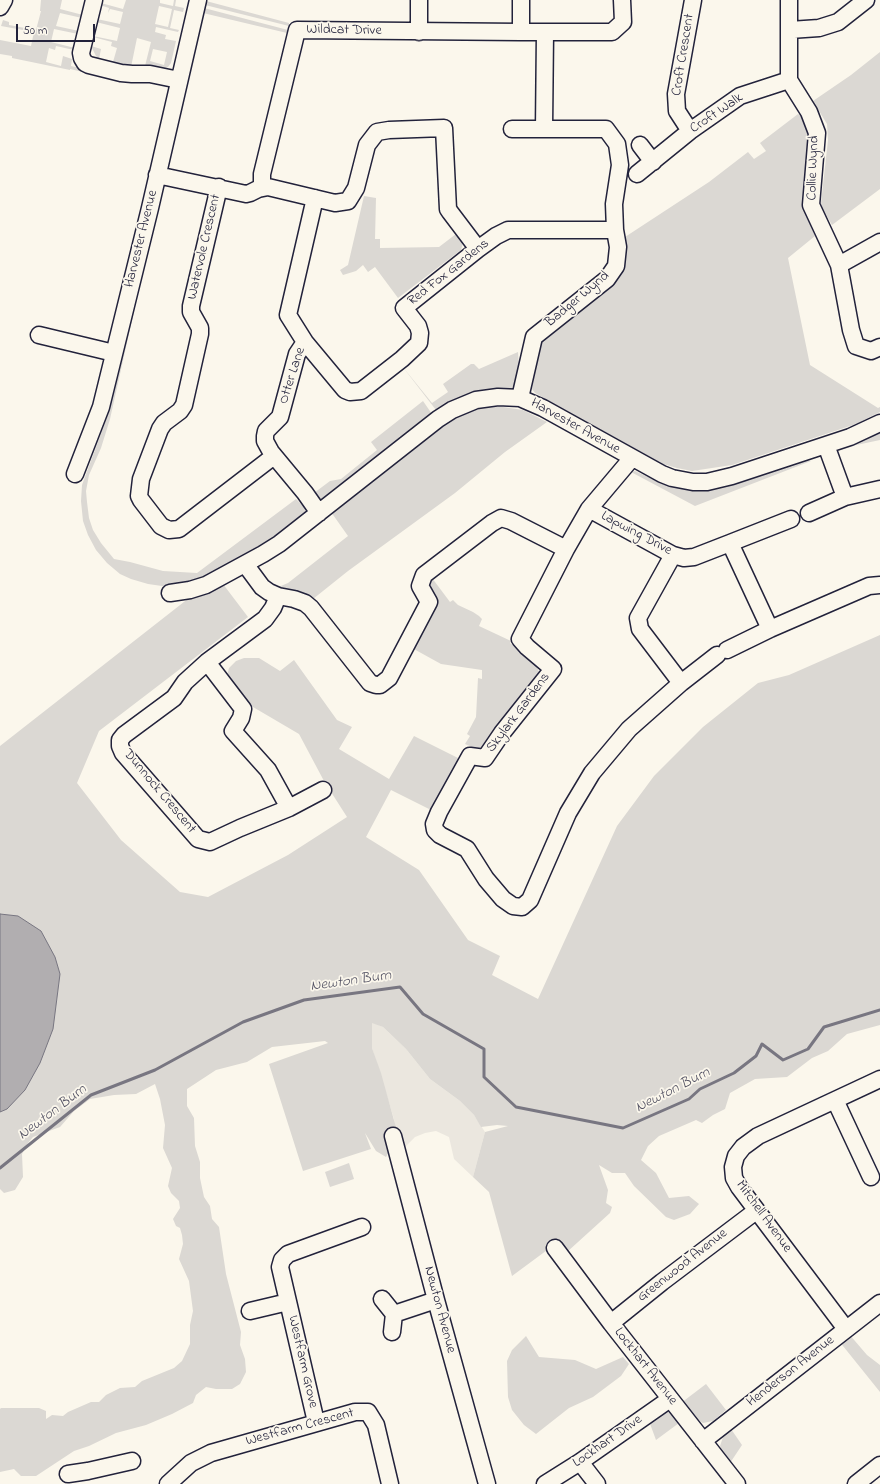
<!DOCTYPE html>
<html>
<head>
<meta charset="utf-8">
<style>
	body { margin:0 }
	#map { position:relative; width:880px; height:1484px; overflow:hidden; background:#fbf7ec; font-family:"Indie Flower",sans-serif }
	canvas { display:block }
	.scale { position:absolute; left:16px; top:24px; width:79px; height:18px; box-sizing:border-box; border:2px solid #22223b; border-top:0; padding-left:5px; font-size:12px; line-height:14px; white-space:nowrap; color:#22223b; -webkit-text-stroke:3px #fbf7ec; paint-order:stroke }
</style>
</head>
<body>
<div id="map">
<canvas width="880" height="1484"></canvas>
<div class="scale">50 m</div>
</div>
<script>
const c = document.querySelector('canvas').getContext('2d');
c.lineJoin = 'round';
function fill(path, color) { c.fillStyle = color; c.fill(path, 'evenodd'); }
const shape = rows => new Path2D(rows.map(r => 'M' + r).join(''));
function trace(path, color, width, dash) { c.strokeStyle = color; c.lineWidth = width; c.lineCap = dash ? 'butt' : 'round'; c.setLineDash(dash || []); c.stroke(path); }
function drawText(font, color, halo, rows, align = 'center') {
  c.font = font + ' "Indie Flower",sans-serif'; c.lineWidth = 3.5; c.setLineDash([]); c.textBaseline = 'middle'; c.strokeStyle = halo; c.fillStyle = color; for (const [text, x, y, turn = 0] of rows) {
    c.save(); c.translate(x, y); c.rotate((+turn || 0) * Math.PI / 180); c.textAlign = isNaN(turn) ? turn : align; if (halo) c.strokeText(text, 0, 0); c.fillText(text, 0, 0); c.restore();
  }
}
const built = shape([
	[372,1022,383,1027,406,1049,430,1079,460,1101,474,1115,485,1132,473,1177,454,1159,449,1137,436,1131,425,1133,415,1137,403,1149,395,1137,394,1119,372,1048]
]);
const green = shape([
	[40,0,62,0,60,9,83,15,82,18,60,13,56,26,79,31,78,34,54,29,51,42,75,48,74,50,56,46,55,50,49,48,46,62,61,66,63,56,72,59,71,66,126,79,145,81,126,82,70,69,70,70,12,58,12,56,0,54,0,40,31,46,34,32,1,26,3,20,9,22,9,25,36,30,41,11,40,11,41,0],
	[126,0,160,0,160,3,173,6,174,0,176,0,175,6,184,8,183,12,174,10,170,28,179,30,178,32,156,27,155,32,166,35,165,39,176,41,171,63,168,67,163,69,145,66,151,42,137,38,131,67,98,60,91,46,101,49,99,59,113,62,117,48,111,46,112,42,93,37,93,36,117,41,120,28,96,22,97,19,120,24,123,12,110,9,108,13,109,8,100,5,101,3,123,9],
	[159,6,172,9,168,27,155,24],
	[153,49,167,52,164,65,150,61],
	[206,1,289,23,289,26,205,5],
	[204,8,288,30,287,33,203,13],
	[880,52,880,189,832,225,822,208,821,203,828,140,827,124,813,101,851,75],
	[798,114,802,117,809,129,810,145,803,208,815,236,788,258,810,365,878,408,880,407,880,412,856,424,732,465,692,471,677,468,663,464,535,393,532,389,537,361,538,352,541,342,610,287,617,279,624,250,625,237,709,182,748,152,754,159,766,151,760,143],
	[161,190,110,419,101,448,89,475,86,491,87,502,89,518,93,530,101,543,114,559,130,562,163,571,197,573,296,499,304,507,305,511,305,514,266,545,206,577,191,583,169,587,148,584,131,579,120,574,107,563,96,550,88,535,83,521,81,501,82,485,109,412,136,289],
	[364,196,376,198,375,239,380,239,380,248,439,247,456,234,463,243,461,250,398,298,375,267,368,272,363,265,356,271,343,275,340,270,348,265],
	[518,352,519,366,514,384,512,388,504,390,486,390,465,395,436,410,402,366,432,403,448,392,443,384,471,364,474,364,479,369],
	[423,401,432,414,325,498,319,500,314,493,330,481,341,479,377,450,371,442],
	[484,407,503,407,523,410,547,422,505,452,455,493,348,571,313,599,276,588,288,583,348,536,331,512,453,419,469,412],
	[880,432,880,440,847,447],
	[807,460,811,461,695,506,631,472,635,471,665,485,682,489,698,490,715,489,732,485],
	[432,578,450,602,453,600,458,605,473,612,479,616,482,619,479,626,511,641,510,643,535,663,539,672,528,690,492,733,483,748,477,749,465,744,470,736,467,734,476,717,478,678,482,679,482,670,441,664,412,648,435,596,429,585],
	[223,584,248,617,99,731,77,783,121,840,180,892,208,897,288,855,347,817,324,781,299,734,253,707,238,695,227,676,229,668,236,661,244,658,259,658,280,671,294,660,337,720,352,727,339,749,389,779,414,736,460,759,431,810,391,790,366,837,419,870,468,940,500,956,492,975,538,999,617,826,654,776,703,727,758,683,789,675,880,635,880,1025,847,1034,828,1051,812,1058,787,1077,755,1079,730,1093,725,1109,713,1115,702,1123,696,1120,659,1136,648,1146,641,1160,656,1173,669,1198,689,1196,699,1204,690,1214,674,1220,666,1217,634,1186,625,1173,612,1173,599,1165,608,1190,606,1203,612,1207,610,1213,567,1252,558,1242,512,1276,489,1192,473,1177,485,1132,508,1126,497,1125,481,1127,474,1115,460,1101,430,1079,406,1049,383,1027,372,1023,372,1048,381,1073,397,1131,393,1146,386,1157,376,1151,365,1133,371,1149,303,1171,269,1064,328,1043,325,1041,272,1047,247,1062,216,1070,187,1089,187,1106,194,1118,195,1146,200,1162,200,1178,204,1197,210,1206,212,1219,219,1227,226,1274,241,1332,240,1345,245,1359,246,1372,240,1384,232,1389,216,1389,206,1387,196,1395,193,1403,172,1414,146,1425,116,1433,89,1446,74,1451,36,1476,21,1476,14,1469,0,1472,0,1409,1,1408,39,1408,46,1411,46,1419,52,1415,63,1416,68,1412,91,1402,99,1402,106,1395,120,1388,135,1387,142,1381,174,1368,182,1361,190,1344,190,1325,193,1311,189,1281,179,1259,183,1244,182,1235,180,1228,176,1226,173,1219,180,1208,179,1201,171,1193,168,1186,172,1168,163,1148,165,1125,160,1099,155,1084,136,1094,114,1095,90,1099,74,1111,60,1127,33,1137,28,1143,22,1154,23,1177,15,1190,4,1193,0,1189,0,746,189,598],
	[349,1163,354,1179,330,1187,325,1172],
	[849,1334,867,1355,880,1365,880,1392,839,1341],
	[526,1336,539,1357,575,1360,596,1369,623,1357,629,1364,621,1376,593,1397,569,1408,536,1434,524,1425,512,1410,508,1397,507,1361,512,1350],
	[706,1384,726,1410,713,1421,703,1423,698,1420,681,1403],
	[662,1412,669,1412,676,1417,679,1423,656,1440,649,1421],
	[731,1429,742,1445,730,1463,723,1454,720,1446,723,1437]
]);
const water = shape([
	[0,914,18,916,41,931,55,957,60,974,53,1029,40,1063,25,1090,7,1109,0,1112,0,914]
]);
const stream = shape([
	[0,1168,91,1095,155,1070,243,1022,304,1000,400,987,423,1014,484,1049,484,1077,516,1107,623,1128,689,1099,700,1089,734,1073,756,1056,762,1044,783,1060,808,1049,824,1027,880,1010]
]);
const minor = shape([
	[94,0,81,53,82,58,85,63,89,65,121,73,132,74,150,74,179,80],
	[789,0,789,80,809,112,817,133,811,205,839,265,851,330,856,346,871,351,880,347],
	[0,7,4,0],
	[790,30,819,28,838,22,866,0],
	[419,32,419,0],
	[521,32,612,32,623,22,622,0],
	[512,129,606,129,617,144,620,165,614,204,615,230,618,247,616,266,607,279,534,337,520,398],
	[544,129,545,32],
	[690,131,677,111,676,94,693,0],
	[640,145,653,162],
	[637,174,690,131,740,96,789,80],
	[157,175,246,194,250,193,258,189,268,187,335,203,348,201,356,188,367,145,377,132,389,130,444,128,448,209,450,212,478,249],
	[219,187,191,306,191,312,200,328,200,334,184,405,180,411,164,423,160,429,141,479,139,496,141,500,161,526,169,530,179,529,274,456],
	[262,187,262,174,297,30,521,32,521,0],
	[315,198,288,315,305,342,297,354,280,417,266,431,265,436,265,441,271,452,305,493,319,513],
	[839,265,880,242],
	[39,335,114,353],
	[305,342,345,390,350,392,361,391,402,359,419,343,420,333,418,326,404,308,478,249,496,236,508,230,615,230],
	[826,445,845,497],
	[632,458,589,509,566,549,520,639,527,647,553,669,502,733,485,758,470,756,439,812,434,824,435,830,440,835,467,849,486,879,503,899,513,906,522,907,530,900,568,813,592,773,629,729,681,683,717,655],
	[75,474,101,407,150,208,198,0],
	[589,509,673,555,684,558,694,557,730,543,770,629,869,586,880,585],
	[809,513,845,497,880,489],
	[730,543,791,519],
	[673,555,638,618,640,629,681,683],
	[245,564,262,587,269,592,278,596,294,599,305,603,311,608,370,683,376,685,380,685,389,678,429,602,420,586,424,575,492,523,501,518,511,521,566,549],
	[170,593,190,590,206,585,263,554,279,544,438,419,452,410,476,400,498,397,520,398,543,408,662,474,672,478,693,482,707,482,732,476,850,437,880,423],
	[727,650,770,629],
	[207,662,243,709,241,718,233,731,268,770,289,808,240,828,210,842,198,839,123,753,120,746,120,740,124,735,174,698,185,682,207,662,265,619,273,608,278,596],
	[289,808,323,790],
	[835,1100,871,1177],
	[393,1136,436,1300,487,1484],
	[555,1248,611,1323,737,1484],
	[382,1299,394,1314],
	[250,1311,288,1302],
	[611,1323,662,1282,756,1211],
	[846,1329,739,1187,734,1178,733,1167,736,1156,743,1147,758,1136,880,1079],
	[392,1332,394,1314,436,1300],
	[316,1422,280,1267,282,1260,288,1254,362,1227],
	[703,1441,880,1303],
	[580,1462,597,1484],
	[68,1474,88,1471,132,1461],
	[168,1484,191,1463,211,1453,355,1412,368,1412,376,1425,390,1484],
	[545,1484,580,1462,670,1399],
	[856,1484,880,1465]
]);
const streetNames = [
	["Wildcat Drive",344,31,1],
	["Croft Crescent",684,55,-81],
	["Croft Walk",717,114,-34],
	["Collie Wynd",814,168,-88],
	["Harvester Avenue",142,239,-76],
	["Watervole Crescent",205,247,-77],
	["Red Fox Gardens",449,273,-38],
	["Badger Wynd",578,300,-40],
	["Otter Lane",293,376,-72],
	["Harvester Avenue",575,427,29],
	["Lapwing Drive",636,534,28],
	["Skylark Gardens",519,713,-53],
	["Dunnock Crescent",159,792,50],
	["Mitchell Avenue",763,1217,54],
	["Greenwood Avenue",683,1266,-38],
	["Newton Avenue",439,1310,75],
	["Westfarm Grove",302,1362,77],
	["Lockhart Avenue",645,1367,52],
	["Henderson Avenue",791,1372,-38],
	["Westfarm Crescent",300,1428,-15],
	["Lockhart Drive",608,1442,-35]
];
const waterNames = [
	["Newton Burn",351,982,-8],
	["Newton Burn",673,1091,-27],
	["Newton Burn",53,1113,-37]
];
fill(built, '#ebe7df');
fill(green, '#dbd8d3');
fill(water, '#b1aeb0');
trace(water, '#787681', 1);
trace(stream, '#787681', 3);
trace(minor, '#22223b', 19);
trace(minor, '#fbf7ec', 16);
drawText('14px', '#22223b', '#fbf7ec', streetNames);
drawText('italic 15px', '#545364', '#fbf7ec', waterNames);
</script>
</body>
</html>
